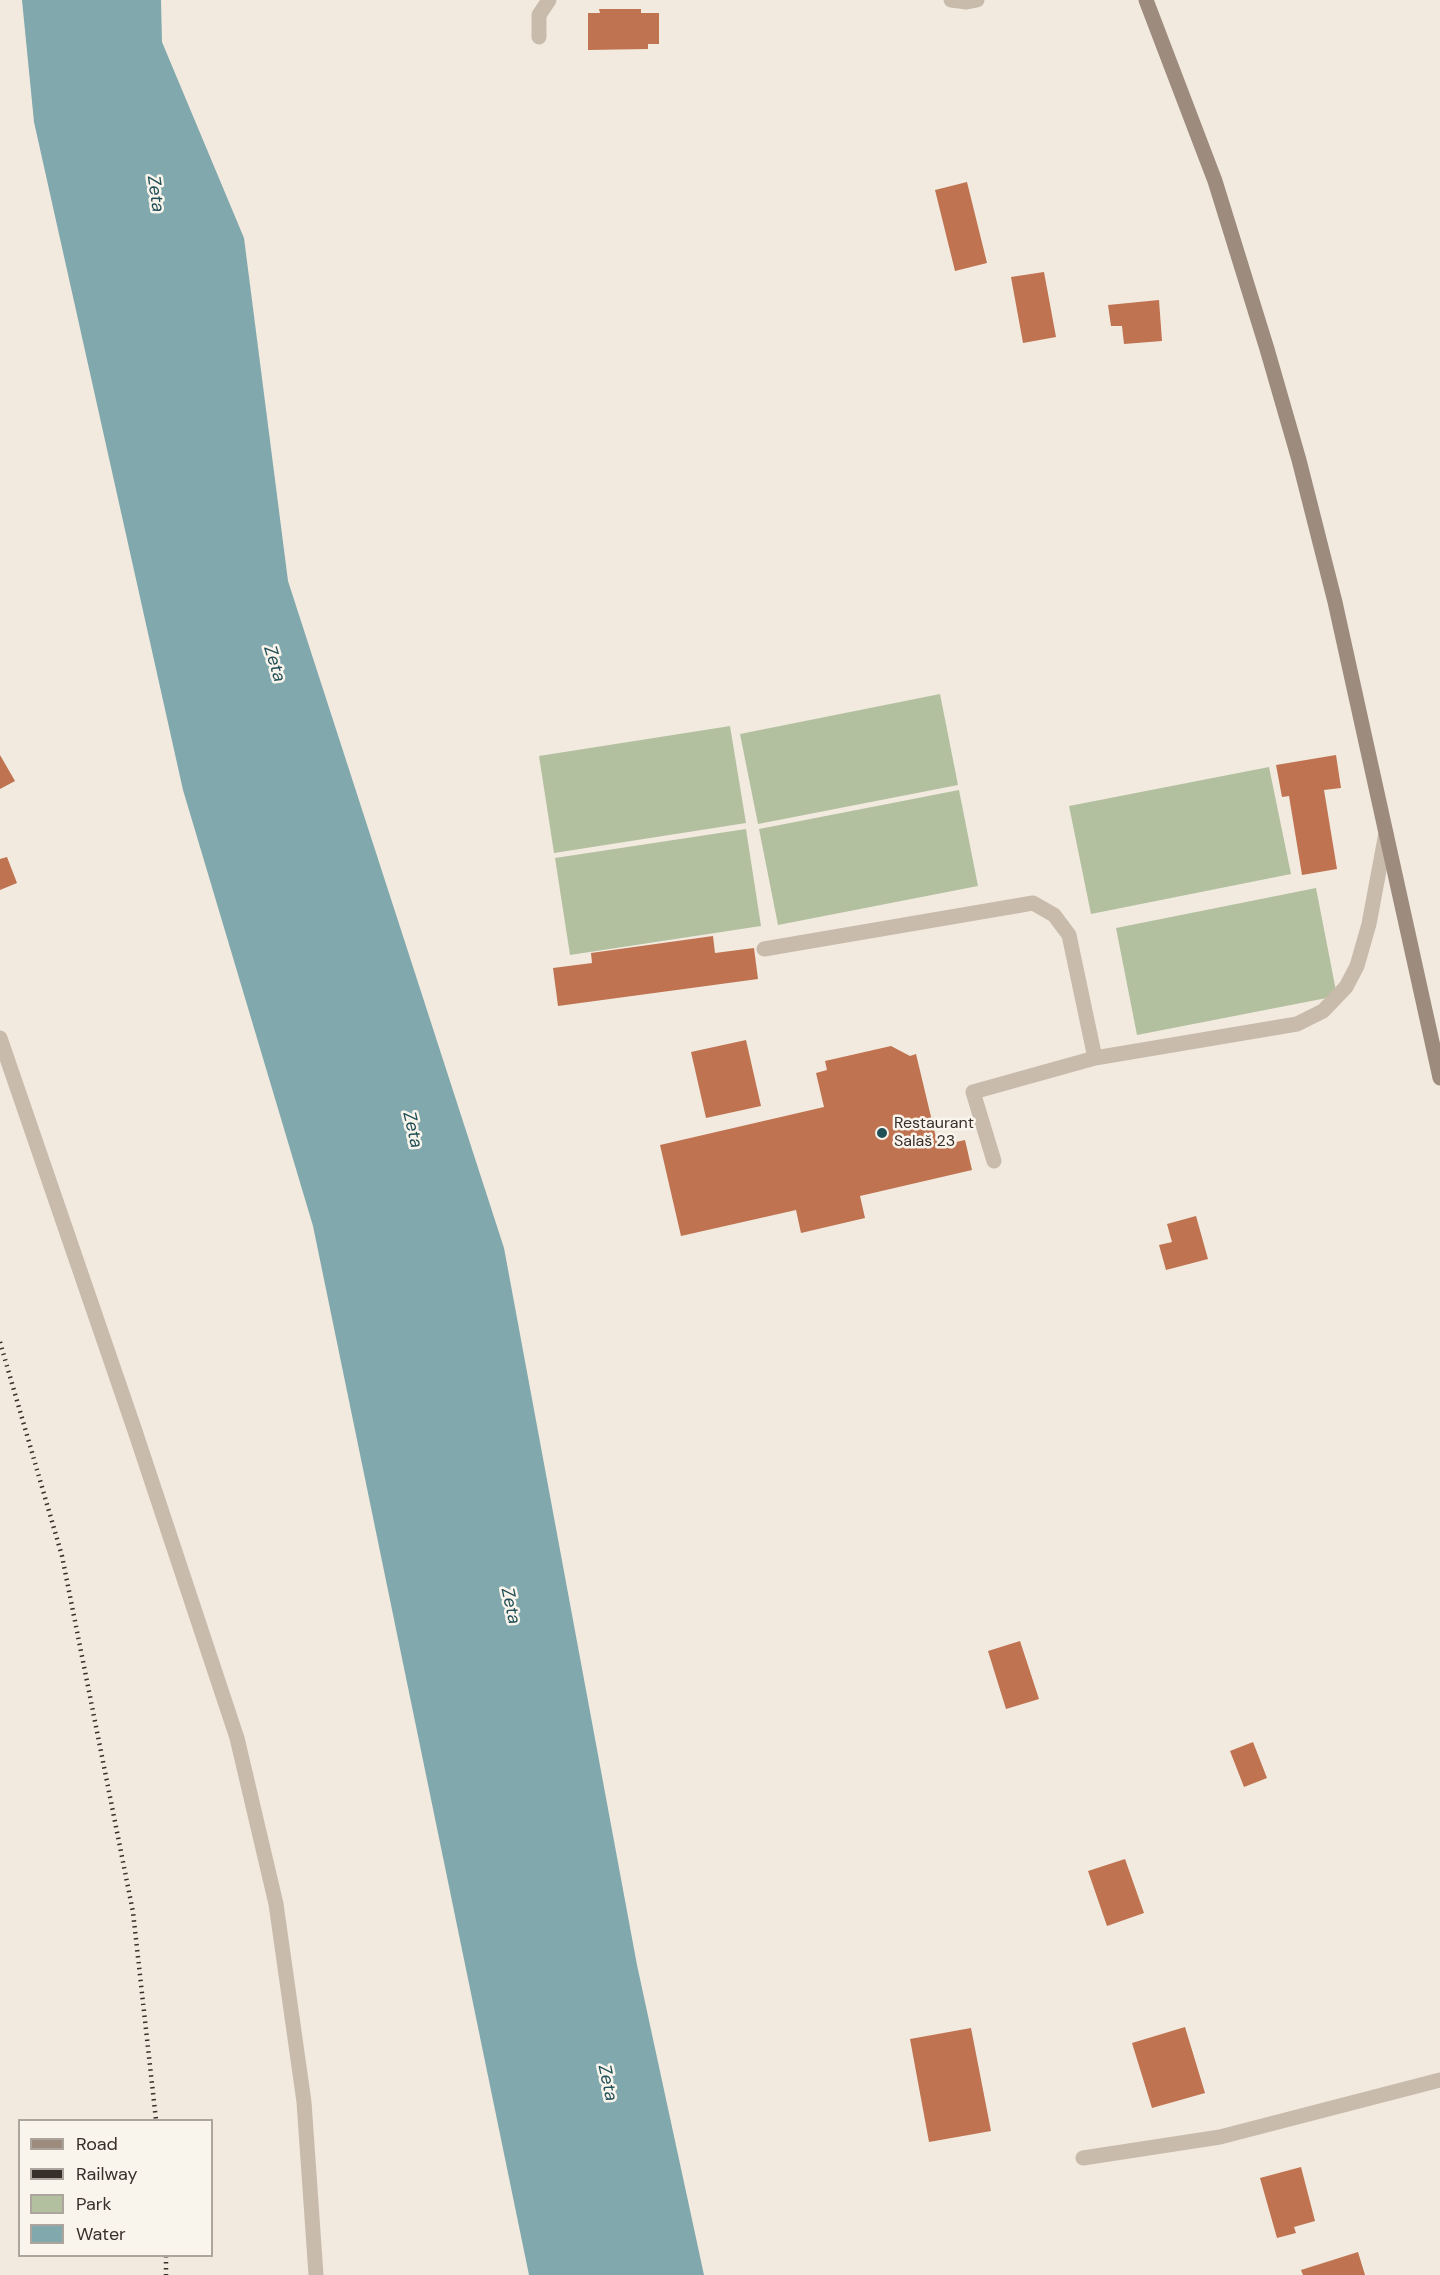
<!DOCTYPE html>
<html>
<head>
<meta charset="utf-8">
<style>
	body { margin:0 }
	#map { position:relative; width:1440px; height:2275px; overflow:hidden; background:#f2eadf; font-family:"DM Sans",sans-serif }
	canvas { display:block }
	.legend { position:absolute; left:18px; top:2119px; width:195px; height:138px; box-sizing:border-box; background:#f9f4ec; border:2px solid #aca59e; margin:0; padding:8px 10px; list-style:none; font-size:18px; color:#382f2a }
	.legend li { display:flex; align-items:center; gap:12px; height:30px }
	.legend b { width:30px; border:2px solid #aca59e }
</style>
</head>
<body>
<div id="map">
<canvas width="1440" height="2275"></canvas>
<ul class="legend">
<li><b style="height:8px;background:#9d8b7d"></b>Road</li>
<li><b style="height:8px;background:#382f2a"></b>Railway</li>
<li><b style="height:16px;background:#b3c0a0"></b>Park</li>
<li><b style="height:16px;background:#80a8ad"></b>Water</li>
</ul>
</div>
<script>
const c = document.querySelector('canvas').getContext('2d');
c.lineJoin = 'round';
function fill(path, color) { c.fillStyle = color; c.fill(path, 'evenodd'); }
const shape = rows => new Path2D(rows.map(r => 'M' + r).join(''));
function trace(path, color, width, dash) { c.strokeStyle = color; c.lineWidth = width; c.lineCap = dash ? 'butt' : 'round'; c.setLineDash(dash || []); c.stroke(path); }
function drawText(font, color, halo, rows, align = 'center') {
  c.font = font + ' "DM Sans",sans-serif'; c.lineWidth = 5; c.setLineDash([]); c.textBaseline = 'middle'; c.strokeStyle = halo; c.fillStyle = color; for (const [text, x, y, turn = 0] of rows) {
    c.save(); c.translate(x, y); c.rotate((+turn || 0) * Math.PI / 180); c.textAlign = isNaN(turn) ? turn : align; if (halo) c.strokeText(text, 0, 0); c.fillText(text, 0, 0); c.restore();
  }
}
const green = shape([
	[940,694,958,785,758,824,740,734],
	[730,726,746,823,554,853,539,756],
	[1269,767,1291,874,1091,914,1069,806],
	[959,790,978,886,778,925,759,829],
	[746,829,761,926,570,955,555,858],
	[1316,888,1337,996,1137,1035,1116,928]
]);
const water = shape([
	[22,0,161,0,162,42,244,238,288,581,504,1248,637,1965,704,2275,529,2275,313,1226,183,790,34,122]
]);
const building = shape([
	[599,9,641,9,641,13,659,13,659,44,648,44,648,49,588,50,588,13,600,13],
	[967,182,987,263,955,271,935,190],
	[1044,272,1056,337,1023,343,1011,277],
	[1159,300,1162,341,1124,344,1122,326,1111,326,1108,305],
	[0,755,15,781,0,789],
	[1336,755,1341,788,1324,790,1337,869,1302,875,1289,796,1282,797,1276,765],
	[7,857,17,883,0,890,0,859],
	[713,936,715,953,754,948,758,979,558,1006,553,968,592,963,591,953],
	[746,1040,761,1106,706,1118,691,1052],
	[891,1046,910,1056,916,1054,938,1146,965,1140,972,1170,860,1196,865,1218,801,1233,796,1210,681,1236,660,1145,824,1107,816,1073,827,1070,825,1061],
	[1196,1216,1208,1259,1166,1270,1159,1245,1172,1242,1167,1224],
	[1020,1641,1039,1699,1006,1709,988,1651],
	[1253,1742,1267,1778,1244,1787,1230,1751],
	[1125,1859,1144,1913,1107,1926,1088,1871],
	[1185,2027,1205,2093,1152,2108,1132,2043],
	[971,2028,991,2131,929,2142,910,2039],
	[1301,2167,1315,2221,1294,2227,1296,2233,1277,2238,1260,2178],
	[1358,2252,1365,2275,1303,2275,1301,2270]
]);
const service = shape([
	[951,0,967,2,977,0],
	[539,37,539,15,549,0],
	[764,949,1033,903,1054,915,1069,935,1095,1058,1297,1024,1323,1011,1346,987,1357,966,1369,924,1386,833],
	[994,1161,973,1092,1095,1058],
	[1083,2158,1220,2137,1440,2080]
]);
const minor = shape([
	[0,1038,134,1428,237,1738,276,1904,304,2102,316,2275]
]);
const secondary = shape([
	[1146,0,1215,181,1267,349,1299,460,1335,602,1440,1078]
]);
const rail = shape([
	[0,1342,62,1556,133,1912,156,2120],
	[166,2256,166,2275]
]);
const markers = [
	[882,1133,6,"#225057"]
];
const poiNames = [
	["Restaurant",894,1124],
	["Salaš 23",894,1142]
];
const waterNames = [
	["Zeta",155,194,82],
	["Zeta",274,664,73],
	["Zeta",412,1130,77],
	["Zeta",510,1606,78],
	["Zeta",607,2083,78]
];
fill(green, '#b3c0a0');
fill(water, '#80a8ad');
fill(building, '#bf7350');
trace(service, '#c9bbac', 15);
trace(minor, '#c9bbac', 15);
trace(secondary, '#9d8b7d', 15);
trace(rail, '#382f2a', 4.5, [1.5, 4.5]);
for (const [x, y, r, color] of markers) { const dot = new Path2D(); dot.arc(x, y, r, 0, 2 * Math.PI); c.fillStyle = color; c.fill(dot); trace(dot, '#f9f4ec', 2); }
drawText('16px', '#382f2a', '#f9f4ec', poiNames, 'left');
drawText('italic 18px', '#225057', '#f9f4ec', waterNames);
</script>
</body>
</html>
